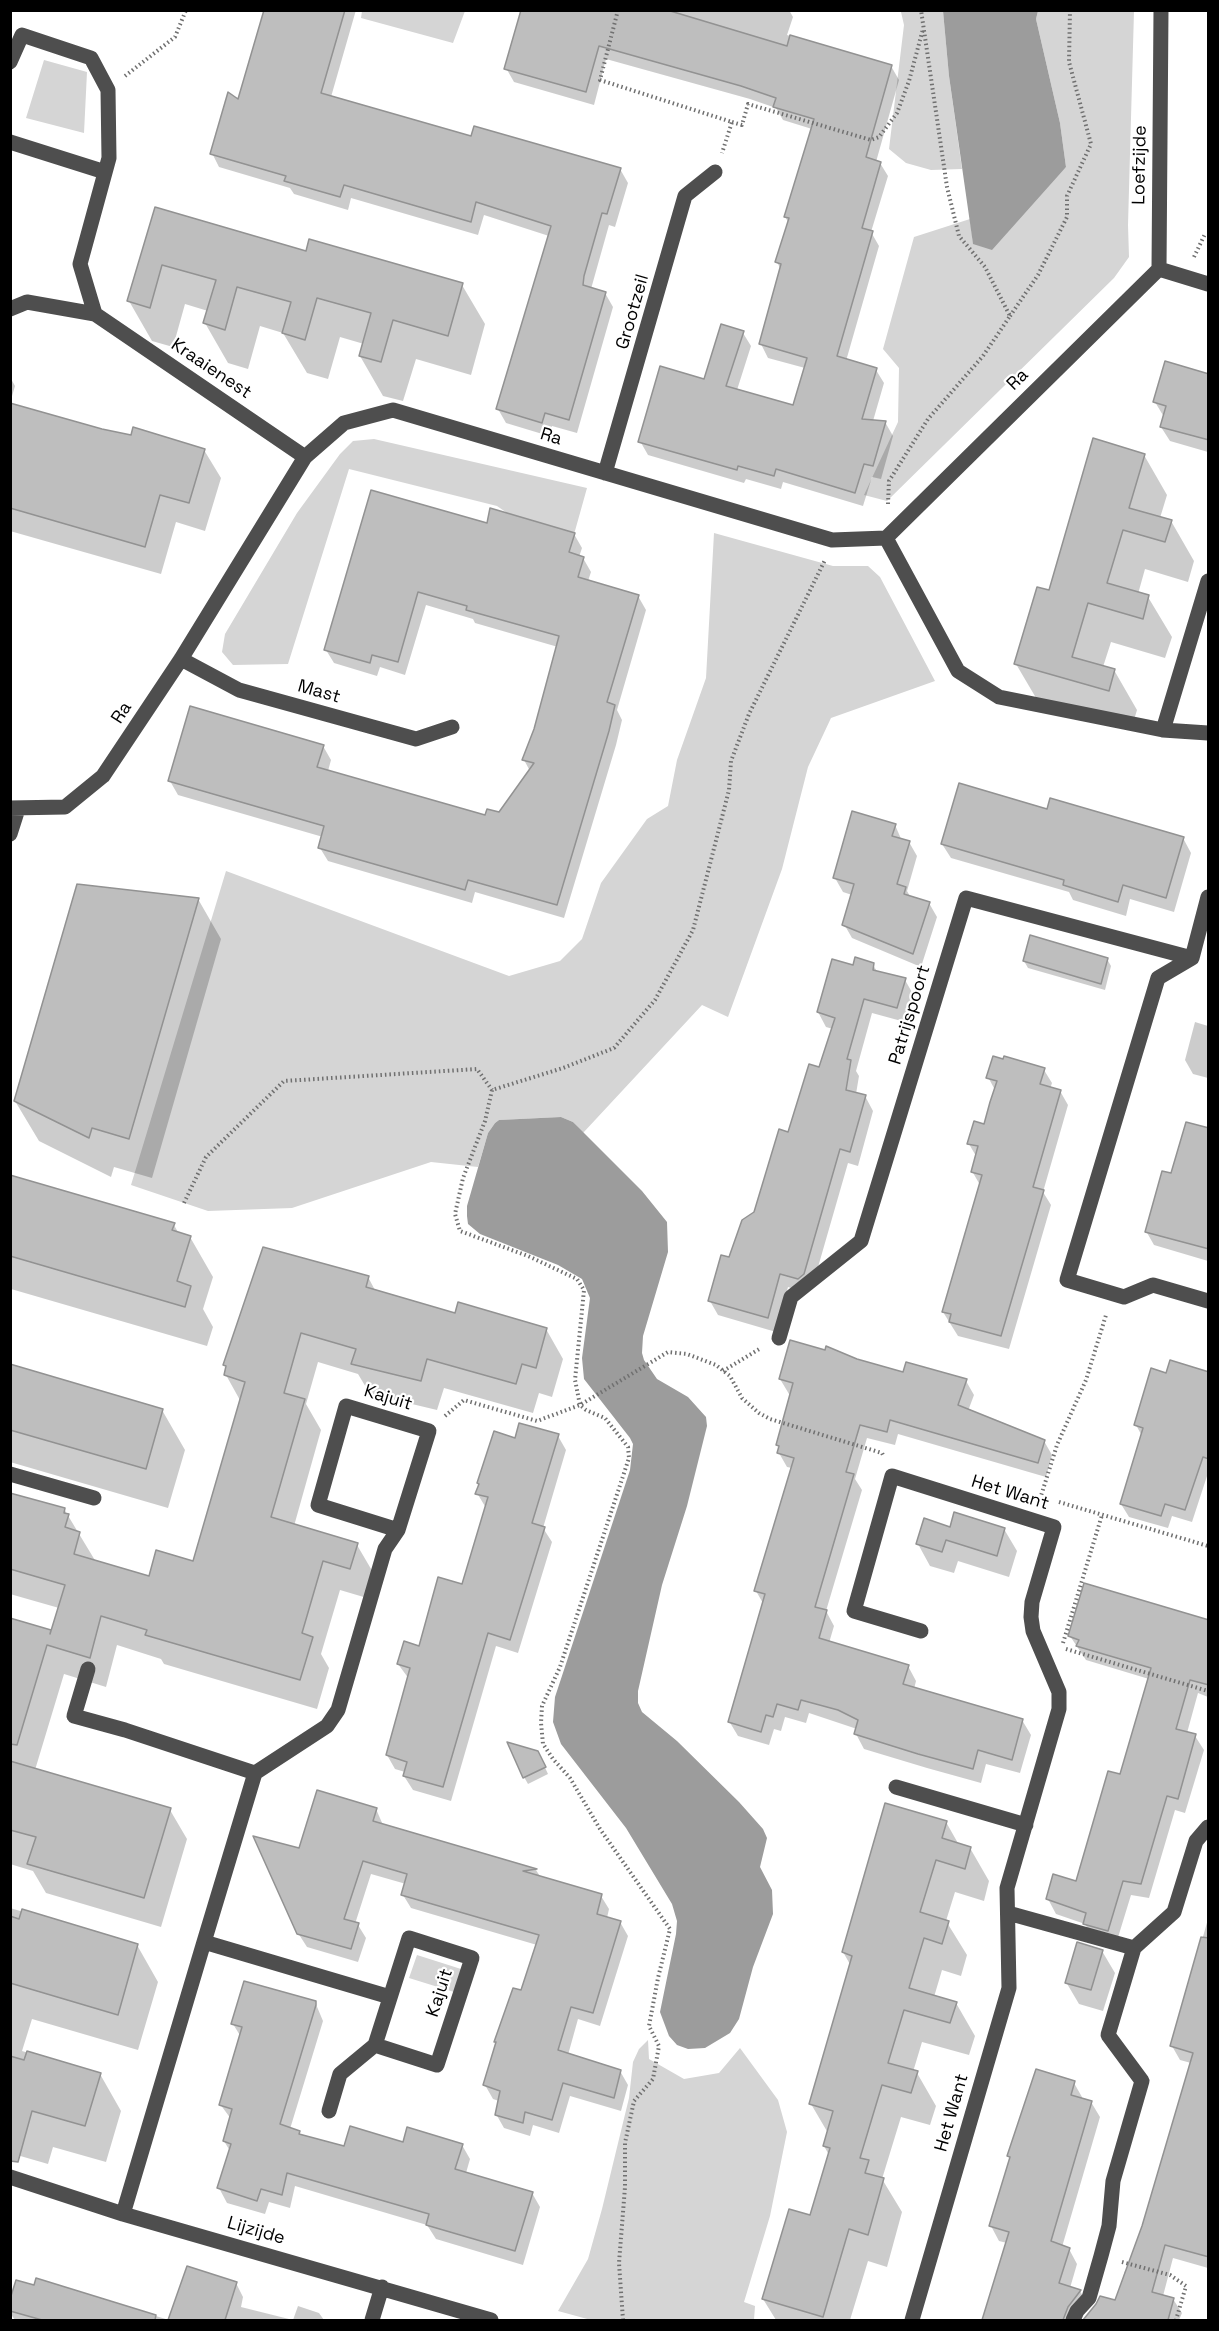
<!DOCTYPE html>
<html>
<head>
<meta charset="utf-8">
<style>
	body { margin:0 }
	#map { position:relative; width:1219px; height:2331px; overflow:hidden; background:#fff; font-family:"Space Grotesk",sans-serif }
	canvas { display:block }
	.frame { position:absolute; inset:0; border:12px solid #000; pointer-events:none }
</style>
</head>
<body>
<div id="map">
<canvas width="1219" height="2331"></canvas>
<div class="frame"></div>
</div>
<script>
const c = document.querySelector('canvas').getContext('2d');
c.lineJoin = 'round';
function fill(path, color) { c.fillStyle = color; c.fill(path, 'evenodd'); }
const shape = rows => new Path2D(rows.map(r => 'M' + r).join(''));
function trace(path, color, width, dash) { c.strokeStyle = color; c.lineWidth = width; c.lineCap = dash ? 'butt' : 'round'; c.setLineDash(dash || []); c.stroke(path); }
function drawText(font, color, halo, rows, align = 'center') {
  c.font = font + ' "Space Grotesk",sans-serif'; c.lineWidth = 4.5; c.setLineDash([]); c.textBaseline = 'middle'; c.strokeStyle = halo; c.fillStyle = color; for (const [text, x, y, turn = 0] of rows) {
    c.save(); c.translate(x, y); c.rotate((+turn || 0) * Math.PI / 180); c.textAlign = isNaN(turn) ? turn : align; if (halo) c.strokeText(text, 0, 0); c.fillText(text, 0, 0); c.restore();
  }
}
const green = shape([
	[362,11,362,10,465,11,453,43,361,18],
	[897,11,943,11,949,76,962,169,931,170,906,163,889,149,904,25,901,12],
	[1038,11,1134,11,1128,225,1129,257,1114,278,887,501,864,495,898,422,899,368,883,349,914,237,970,219,973,243,1066,167,1060,123,1036,19],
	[44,60,87,72,84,133,26,118],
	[374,439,587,488,573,538,523,524,497,506,349,469,288,664,233,665,222,652,225,634,297,513,340,454,353,441],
	[714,533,833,566,868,566,880,577,935,681,831,718,808,767,782,869,728,1017,702,1005,583,1133,573,1122,561,1117,499,1120,495,1123,488,1133,478,1167,431,1162,292,1208,208,1211,131,1185,226,871,509,976,560,961,582,939,601,883,647,819,668,806,677,760,706,678],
	[417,1955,461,1969,454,1992,409,1978],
	[648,2040,649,2059,684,2079,719,2073,740,2048,778,2100,787,2132,770,2216,744,2302,755,2306,754,2320,591,2320,558,2311,588,2259,602,2209,629,2098,633,2062,639,2049]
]);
const water = shape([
	[943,11,1038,11,1036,19,1060,123,1066,167,992,250,973,244,949,76],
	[561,1117,573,1122,642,1191,667,1222,668,1252,643,1336,642,1353,644,1360,657,1379,688,1397,706,1417,707,1426,687,1506,662,1585,638,1691,638,1703,642,1712,677,1741,739,1802,763,1829,767,1838,760,1867,772,1890,773,1914,753,1967,739,2019,730,2033,705,2048,688,2049,677,2045,669,2036,660,2012,676,1934,677,1921,672,1904,626,1828,561,1744,553,1722,555,1697,630,1470,633,1444,630,1438,584,1379,582,1358,590,1298,582,1279,558,1265,480,1234,468,1224,467,1216,467,1206,488,1133,495,1123,499,1120]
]);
const shadow = shape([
	[265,10,356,10,331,97,472,138,620,169,628,183,615,227,609,225,591,289,605,293,613,307,577,433,552,426,549,436,506,423,498,409,549,236,484,215,478,235,351,198,348,210,294,194,290,188,219,167,212,153,239,101],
	[523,10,789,10,793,17,787,35,891,66,899,80,876,162,880,163,888,176,871,232,879,246,846,361,876,370,884,383,873,421,885,422,893,436,881,479,872,477,863,506,783,482,781,489,746,479,744,483,648,455,640,441,705,381,743,333,751,346,737,390,794,407,805,368,768,358,761,344,781,270,777,262,789,223,785,217,812,129,783,120,776,108,750,99,606,59,594,105,514,82,506,68],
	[156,209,307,252,462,285,485,324,471,375,416,359,403,401,383,396,360,356,364,344,340,337,328,379,307,373,283,333,260,326,248,369,228,363,205,323,208,311,185,304,173,347,152,341,129,301],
	[10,377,15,386,10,403],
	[1208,386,1208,452,1170,441,1161,427,1164,417,1155,402],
	[10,404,102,431,204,450,221,478,205,531,176,522,161,574,10,531],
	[1144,455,1167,495,1160,518,1171,521,1194,561,1188,582,1145,569,1138,594,1148,597,1172,637,1165,658,1111,642,1103,667,1114,670,1137,710,1131,730,1039,703,1016,664,1050,592],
	[488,525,574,534,582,548,579,557,583,558,591,572,588,581,638,596,646,610,617,710,622,720,616,745,564,918,475,892,472,903,328,861,320,848,323,837,178,795,170,781,323,746,331,760,328,771,486,817,500,814,530,771,524,760,535,729,558,647,475,623,473,619,426,605,405,675,380,667,377,676,334,663,326,650],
	[895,825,902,841,909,842,917,856,907,891,911,898,929,903,937,917,921,967,852,938,844,924,852,895,843,892,835,878],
	[1183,838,1191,853,1174,912,1130,899,1126,916,1073,900,1069,892,951,858,942,844],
	[198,899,221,939,152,1178,114,1167,111,1177,39,1141,15,1101],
	[1107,959,1111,966,1105,990,1028,968,1024,961],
	[873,965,878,973,905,980,913,994,905,1022,872,1013,856,1071,859,1076,856,1094,865,1096,873,1111,858,1166,848,1163,812,1288,806,1293,788,1287,776,1332,718,1315,710,1301,755,1213,820,1069,833,1029,826,1027,818,1012,854,966],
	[1195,1022,1208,1026,1208,1078,1193,1074,1185,1060],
	[1044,1070,1052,1083,1050,1089,1060,1091,1068,1105,1043,1192,1051,1205,1009,1349,958,1336,943,1312,980,1185,972,1171,976,1156,969,1144,985,1126,995,1090,988,1077],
	[1208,1130,1208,1261,1154,1245,1146,1231,1172,1175],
	[10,1176,174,1225,179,1234,190,1237,213,1277,203,1309,213,1327,207,1346,11,1289,10,1290],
	[368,1277,376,1292,456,1314,546,1329,563,1359,552,1397,539,1393,533,1413,444,1388,437,1410,370,1394,358,1374,318,1362,306,1404,321,1430,294,1526,357,1545,374,1574,367,1598,340,1590,321,1654,329,1668,317,1709,164,1664,161,1659,117,1645,106,1687,64,1674,35,1770,170,1810,187,1839,161,1927,46,1893,33,1871,10,1864,10,1661,50,1632,51,1634,59,1608,10,1594,10,1493,64,1509,96,1562,150,1578,194,1563,241,1402,226,1375,227,1369,225,1365],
	[857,1361,904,1374,966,1381,974,1395,968,1411,1044,1441,1052,1455,1046,1477,898,1434,895,1445,867,1438,855,1479,862,1490,826,1611,834,1626,829,1643,908,1666,916,1681,914,1689,1022,1720,1031,1735,1020,1773,986,1764,981,1783,927,1768,864,1749,856,1734,857,1729,809,1713,806,1723,785,1717,781,1731,774,1729,769,1745,738,1736,729,1721,764,1605,756,1591,792,1468,787,1467,779,1453,778,1445,792,1394,789,1394,780,1379],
	[10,1366,162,1410,185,1450,168,1508,10,1462],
	[1208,1372,1208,1473,1192,1522,1172,1516,1168,1528,1129,1517,1121,1504,1142,1436,1136,1425,1167,1375],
	[558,1436,566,1450,543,1528,552,1542,518,1653,496,1646,451,1801,413,1790,404,1776,405,1772,395,1769,387,1755,409,1679,398,1664,420,1648,463,1586,486,1508,477,1493,480,1485,478,1483,516,1439],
	[951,1529,1004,1529,1017,1551,1009,1577,958,1561,954,1573,930,1566,918,1544],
	[1208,1622,1208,1697,1198,1693,1187,1733,1195,1736,1204,1750,1185,1813,1175,1810,1149,1898,1131,1895,1116,1944,1093,1938,1085,1924,1056,1914,1048,1899,1077,1883,1121,1776,1149,1679,1086,1660,1070,1636],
	[541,1759,548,1774,528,1784,524,1777],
	[376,1809,383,1825,536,1870,541,1878,601,1896,609,1909,607,1918,620,1922,628,1936,600,2026,578,2019,568,2055,620,2071,628,2085,621,2111,570,2096,559,2133,533,2125,530,2136,504,2128,496,2114,499,2101,493,2099,485,2085,522,1992,537,1945,411,1908,403,1895,406,1884,371,1874,355,1924,358,1925,366,1938,358,1962,307,1947,298,1933,300,1850],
	[946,1822,959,1845,970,1848,989,1881,984,1901,955,1892,946,1921,967,1955,961,1976,942,1970,934,1997,956,2003,975,2036,969,2055,922,2042,913,2072,917,2073,936,2106,930,2125,901,2117,882,2179,902,2212,887,2267,868,2261,850,2320,776,2320,763,2299,811,2216,829,2155,824,2146,828,2133,811,2104,851,1966,843,1952],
	[10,1908,137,1945,158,1982,138,2050,32,2019,22,2051,100,2074,121,2111,106,2162,53,2147,48,2164,10,2153],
	[1208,1919,1208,2268,1173,2258,1163,2296,1173,2299,1182,2313,1179,2320,1085,2320,1086,2317,1116,2302,1125,2271,1128,2272,1191,2063,1180,2060,1172,2046],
	[1102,1951,1115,1973,1103,2011,1079,2004,1066,1982],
	[315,2002,323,2021,290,2129,299,2132,301,2136,345,2148,404,2144,462,2145,470,2159,466,2173,532,2193,540,2207,523,2265,436,2239,427,2225,295,2186,290,2208,269,2202,265,2214,227,2203,219,2188,230,2151,224,2141,231,2119,220,2104,241,2037,233,2024],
	[1074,2083,1082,2097,1082,2099,1091,2102,1100,2117,1062,2247,1069,2249,1077,2264,1070,2288,1080,2291,1088,2305,1077,2320,984,2320,1007,2243,999,2241,991,2226,1010,2159,1008,2156],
	[188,2268,236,2283,243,2297,241,2307,293,2320,15,2320,10,2313,10,2304,35,2287,37,2280,169,2320],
	[298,2306,319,2313,324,2320,293,2320]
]);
const building = shape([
	[264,10,345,10,321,93,471,136,474,126,621,168,607,214,602,213,584,276,583,285,606,292,569,420,545,413,542,423,496,409,551,226,476,202,471,222,344,185,340,197,284,181,286,176,210,154,228,92,238,99,264,10],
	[521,10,667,10,787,46,790,35,892,65,866,157,881,162,862,228,873,231,837,356,877,368,862,419,886,421,873,466,864,464,855,493,776,469,774,476,738,466,737,470,638,442,660,366,704,379,721,324,744,331,726,386,793,405,807,358,759,344,781,264,775,262,789,218,784,217,814,119,773,107,776,98,741,86,599,46,586,92,504,69,521,10],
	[155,207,306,251,309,239,463,283,448,336,393,320,381,362,359,356,371,313,317,298,305,340,282,333,291,302,237,287,225,330,203,323,216,280,162,265,150,308,127,301,155,207],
	[1165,361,1209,374,1209,440,1160,427,1166,406,1153,402,1165,361],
	[10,403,102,429,131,435,133,427,205,449,189,503,160,495,145,547,10,508,10,403],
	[1093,438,1145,454,1129,508,1172,520,1165,542,1123,530,1107,583,1149,595,1143,619,1088,603,1072,657,1115,669,1109,691,1014,664,1037,587,1049,590,1093,438],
	[371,490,487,523,490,508,575,533,569,552,584,557,578,577,639,595,607,702,615,705,609,731,557,905,468,880,465,890,318,848,324,826,168,781,190,706,324,745,317,767,485,815,487,809,499,812,534,763,522,760,534,729,559,636,466,610,467,606,418,592,398,662,372,655,370,663,324,650,371,490],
	[959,783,1047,809,1050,798,1184,837,1166,898,1123,885,1118,902,1063,885,1064,880,941,844,959,783],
	[852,811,896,824,892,836,910,841,897,884,906,887,904,894,930,902,913,954,842,925,854,884,833,878,852,811],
	[77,884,199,898,129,1139,92,1128,89,1138,14,1101,77,884],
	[1030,935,1108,958,1101,984,1023,961,1030,935],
	[855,957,874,963,873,970,906,978,897,1008,864,999,847,1059,851,1060,846,1090,866,1095,850,1152,840,1149,804,1274,798,1279,780,1274,768,1318,708,1301,721,1255,729,1257,742,1220,754,1212,779,1129,788,1132,809,1064,819,1067,835,1018,817,1012,832,959,853,965,855,957],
	[993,1056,1003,1059,1004,1056,1045,1068,1040,1084,1061,1090,1033,1187,1044,1190,1001,1336,949,1322,951,1314,942,1312,982,1175,971,1172,978,1146,967,1144,974,1121,984,1124,990,1102,997,1081,986,1078,993,1056],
	[1186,1122,1209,1128,1209,1249,1145,1232,1162,1171,1171,1173,1186,1122],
	[10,1175,175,1223,172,1230,191,1236,177,1281,191,1286,185,1307,10,1256,10,1175],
	[263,1247,369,1276,366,1287,455,1313,458,1302,547,1328,536,1368,522,1364,516,1384,427,1359,421,1381,351,1364,356,1349,301,1333,284,1393,305,1399,271,1517,358,1543,350,1569,323,1561,302,1633,313,1637,300,1680,145,1635,147,1630,101,1616,90,1658,47,1645,17,1745,10,1744,10,1618,51,1630,50,1634,65,1585,10,1569,10,1493,65,1508,64,1513,69,1514,65,1527,80,1532,74,1554,149,1576,156,1550,193,1561,245,1382,224,1375,226,1366,223,1365,263,1247],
	[790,1340,825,1350,826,1346,857,1359,903,1372,906,1362,967,1379,958,1405,1045,1440,1038,1463,890,1420,887,1432,860,1425,846,1472,854,1474,815,1607,827,1610,819,1638,909,1665,903,1684,1023,1719,1012,1760,978,1750,973,1769,918,1754,854,1734,858,1720,838,1710,801,1700,798,1710,777,1704,773,1717,766,1715,761,1732,728,1722,765,1594,754,1591,794,1458,777,1453,779,1446,776,1445,793,1383,779,1379,790,1340],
	[1170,1360,1209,1372,1209,1459,1203,1457,1185,1510,1165,1504,1161,1516,1120,1504,1143,1428,1134,1425,1151,1368,1166,1373,1170,1360],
	[10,1364,163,1409,146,1469,10,1430,10,1364],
	[519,1423,559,1434,532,1523,545,1527,510,1640,488,1633,443,1787,403,1776,407,1762,386,1755,410,1668,397,1664,404,1641,419,1646,438,1577,462,1584,488,1497,475,1494,479,1484,477,1483,494,1431,515,1438,519,1423],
	[954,1512,1005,1528,997,1556,946,1540,942,1552,916,1544,924,1518,950,1527,954,1512],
	[1084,1583,1209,1620,1209,1685,1190,1680,1176,1729,1196,1734,1178,1799,1167,1796,1141,1884,1123,1881,1108,1931,1083,1924,1086,1913,1046,1899,1053,1874,1076,1881,1108,1771,1120,1774,1151,1668,1076,1646,1079,1640,1068,1636,1084,1583],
	[507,1742,538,1751,546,1767,523,1778,507,1742],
	[10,1761,171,1808,144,1898,27,1864,36,1837,10,1830,10,1761],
	[317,1790,377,1808,373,1821,537,1869,523,1871,602,1894,597,1914,621,1921,593,2013,571,2007,558,2050,621,2070,614,2098,563,2083,552,2120,525,2112,523,2123,495,2115,500,2091,483,2085,496,2042,494,2042,513,1988,521,1990,539,1935,401,1895,407,1874,363,1861,344,1919,359,1923,351,1949,297,1934,253,1836,299,1848,317,1790],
	[885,1803,947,1821,942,1838,971,1847,965,1869,936,1860,920,1912,949,1921,942,1944,924,1938,909,1988,957,2002,950,2023,904,2010,888,2063,918,2071,911,2093,882,2085,860,2158,869,2160,865,2173,884,2178,868,2235,849,2229,823,2317,762,2299,789,2209,810,2215,830,2148,823,2146,833,2111,809,2104,852,1956,842,1952,885,1803],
	[22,1909,138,1944,118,2015,10,1983,10,1916,19,1919,22,1909],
	[1201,1937,1209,1938,1209,2257,1165,2245,1152,2292,1174,2298,1168,2320,1083,2320,1096,2304,1100,2296,1115,2300,1142,2226,1193,2053,1170,2046,1201,1937],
	[1077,1942,1103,1950,1091,1990,1065,1983,1077,1942],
	[244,1981,316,2001,316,2005,280,2124,300,2131,299,2134,344,2146,350,2126,403,2142,407,2127,463,2144,455,2169,533,2192,515,2251,426,2225,429,2214,287,2173,282,2195,261,2189,257,2201,217,2188,231,2144,223,2141,232,2109,219,2105,242,2027,231,2024,244,1981],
	[27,2051,101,2073,85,2126,32,2111,18,2162,10,2161,10,2056,24,2060,27,2051],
	[1036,2069,1075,2081,1071,2095,1092,2101,1051,2241,1070,2248,1059,2283,1081,2290,1068,2307,1063,2320,982,2320,1009,2232,989,2226,1010,2157,1007,2156,1036,2069],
	[187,2266,237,2282,225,2320,168,2320,187,2266],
	[36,2278,156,2315,155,2320,42,2320,10,2311,10,2299,16,2280,34,2285,36,2278]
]);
const path = shape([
	[618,10,600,80,732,122,722,153],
	[125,76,175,37,186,10],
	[732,122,742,125,748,104,871,140,879,137,897,113,909,81,923,29],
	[1194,257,1205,234],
	[1010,316,1038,275,1067,217,1067,196,1091,144,1069,62,1070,10],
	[888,504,889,481,928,419,983,356,1010,316,985,267,959,236,947,187,921,10],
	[184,1203,206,1157,284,1081,477,1069,492,1090],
	[723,1371,761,1348],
	[445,1416,464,1400,537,1421,580,1405,668,1352,687,1354,716,1365,730,1376,742,1398,759,1413,770,1419,882,1453,884,1457],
	[1040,1499,1057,1445,1086,1380,1106,1315],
	[1059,1502,1208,1546],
	[1063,1643,1102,1515],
	[1066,1649,1208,1691],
	[1122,2262,1170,2275,1186,2286,1176,2320],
	[623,2320,619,2263,625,2187,625,2143,634,2101,653,2079,659,2046,649,2026,658,1978,670,1929,600,1829,570,1778,553,1759,543,1744,541,1723,542,1706,560,1667,629,1458,628,1447,605,1418,586,1410,580,1405,575,1380,584,1290,577,1279,528,1256,460,1231,455,1214,463,1178,485,1121,492,1090,563,1068,614,1048,655,1000,693,930,729,790,731,761,749,714,825,560]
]);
const minor = shape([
	[1161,10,1159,269,1208,284],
	[10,62,22,35,91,58,108,90,109,158,80,264,95,314,305,457],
	[10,142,105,172],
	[10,309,27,302,95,314],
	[605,473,685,196,715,172],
	[886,538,958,671,999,697,1163,730,1208,733],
	[181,659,239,690,416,739,452,727],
	[1163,730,1208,581],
	[10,808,65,807,103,776,181,659,305,457,344,423,393,410,832,540,886,538,1159,269],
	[10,834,18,809],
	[1208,897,1192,958,1158,978,1067,1280,1124,1297,1153,1285,1208,1301],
	[779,1338,791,1297,861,1241,966,898,1192,958],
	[10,1474,94,1498],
	[88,1669,74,1716,125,1730,255,1773],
	[896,1787,1026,1825],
	[1008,1913,1134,1948],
	[409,1938,472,1958,437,2065,375,2045,409,1938],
	[390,1997,204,1942,255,1773,327,1726,338,1710,385,1549,398,1530,429,1431,346,1406,318,1505,398,1530],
	[329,2111,340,2074,375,2045],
	[10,2177,123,2214,491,2320],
	[123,2214,204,1942],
	[372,2320,382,2287],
	[912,2320,1009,1988,1007,1888,1059,1709,1059,1692,1033,1631,1031,1617,1032,1602,1054,1527,892,1476,854,1611,921,1631],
	[1073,2320,1077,2311,1089,2298,1101,2256,1109,2226,1113,2181,1142,2081,1108,2035,1134,1948,1174,1912,1196,1841,1208,1827]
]);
const streetNames = [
	["Loefzijde",1140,165,-89],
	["Grootzeil",633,312,-74],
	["Kraaienest",211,369,34],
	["Ra",1018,380,-45],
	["Ra",551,437,17],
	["Mast",319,692,16],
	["Ra",122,713,-57],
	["Patrijspoort",910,1015,-73],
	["Kajuit",388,1398,17],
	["Het Want",1010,1493,17],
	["Kajuit",440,1993,-72],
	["Het Want",952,2113,-74],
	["Lijzijde",256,2231,16]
];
fill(green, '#d5d5d5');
fill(water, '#9c9c9c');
fill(shadow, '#0003');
fill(building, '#bebebe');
trace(building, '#929292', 1.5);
trace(path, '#707070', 4, [1.5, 3]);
trace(minor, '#4e4e4e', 15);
drawText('18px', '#000', '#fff', streetNames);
</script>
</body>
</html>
